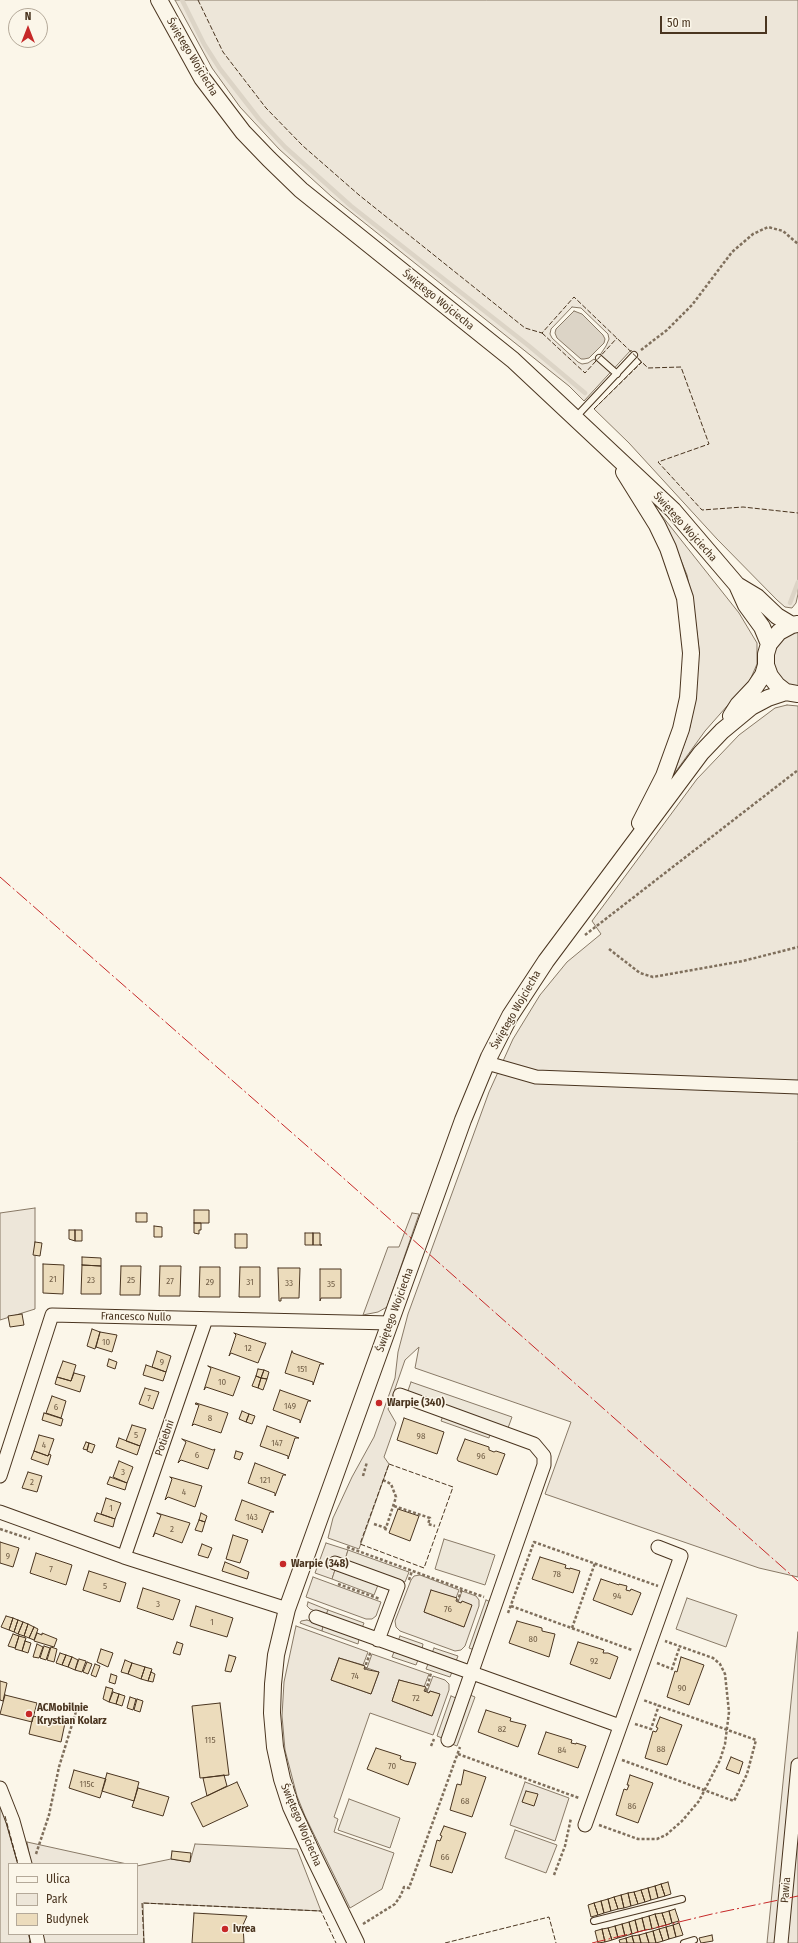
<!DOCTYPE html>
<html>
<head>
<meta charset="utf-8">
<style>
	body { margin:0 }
	#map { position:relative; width:798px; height:1943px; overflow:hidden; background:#fbf6e9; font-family:"Fira Sans Condensed",sans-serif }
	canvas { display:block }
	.legend { position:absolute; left:8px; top:1863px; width:130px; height:72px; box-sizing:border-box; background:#fbf6e9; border:1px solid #b4a999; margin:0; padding:5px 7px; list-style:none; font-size:12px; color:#4a3520 }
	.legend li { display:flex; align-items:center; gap:8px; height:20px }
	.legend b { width:20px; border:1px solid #b4a999 }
	.north { position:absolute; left:8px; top:8px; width:40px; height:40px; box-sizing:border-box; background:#fbf6e9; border:1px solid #b4a999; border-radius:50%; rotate:0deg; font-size:11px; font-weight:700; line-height:16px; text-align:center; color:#4a3520 }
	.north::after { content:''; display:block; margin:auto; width:14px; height:18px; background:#c62828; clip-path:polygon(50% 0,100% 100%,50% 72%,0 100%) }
	.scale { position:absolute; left:660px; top:16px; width:107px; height:18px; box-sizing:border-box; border:2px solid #4a3520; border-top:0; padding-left:5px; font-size:12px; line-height:14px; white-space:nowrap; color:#4a3520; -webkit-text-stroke:3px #fbf6e9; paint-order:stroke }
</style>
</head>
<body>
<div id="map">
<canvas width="798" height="1943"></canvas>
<ul class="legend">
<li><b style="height:5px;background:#fbf6e9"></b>Ulica</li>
<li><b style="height:11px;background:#ede6d9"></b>Park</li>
<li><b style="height:11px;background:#ecdcbc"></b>Budynek</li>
</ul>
<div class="north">N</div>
<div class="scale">50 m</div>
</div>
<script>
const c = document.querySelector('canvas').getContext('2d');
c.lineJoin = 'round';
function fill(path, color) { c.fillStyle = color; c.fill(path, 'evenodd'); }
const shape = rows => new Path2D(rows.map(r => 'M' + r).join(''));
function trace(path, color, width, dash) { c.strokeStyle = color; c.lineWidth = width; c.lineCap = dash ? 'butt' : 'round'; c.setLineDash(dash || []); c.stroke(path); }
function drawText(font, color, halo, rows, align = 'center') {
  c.font = font + ' "Fira Sans Condensed",sans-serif'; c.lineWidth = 3; c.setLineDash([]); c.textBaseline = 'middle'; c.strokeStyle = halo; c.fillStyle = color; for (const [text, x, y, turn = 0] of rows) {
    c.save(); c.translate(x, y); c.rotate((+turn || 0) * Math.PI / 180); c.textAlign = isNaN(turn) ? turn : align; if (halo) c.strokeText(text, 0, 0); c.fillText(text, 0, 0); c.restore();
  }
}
const green = shape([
	[175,0,798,0,798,594,796,603,792,608,785,607,777,600,717,539,629,443,594,409,641,362,631,350,584,401,569,386,332,197,279,149,240,107,212,68,175,0],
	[572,307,581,308,608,334,609,339,606,346,596,361,594,359,588,363,582,364,578,362,552,338,550,334,551,329,572,307],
	[655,507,739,613,757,643,757,664,750,680,705,731,674,774,690,727,696,688,699,649,694,610,687,575,673,541,655,507],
	[798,628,798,692,775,678,771,649,776,640,798,628],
	[787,705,798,706,798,1577,759,1568,545,1494,571,1422,415,1368,419,1347,405,1360,388,1409,396,1423,384,1457,389,1464,359,1549,328,1538,333,1518,352,1477,374,1437,395,1378,398,1352,408,1314,489,1092,513,1039,540,995,567,962,601,934,592,921,697,779,739,735,775,708,787,705],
	[35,1208,35,1309,0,1320,0,1213,35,1208],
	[412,1213,419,1214,387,1307,378,1312,363,1315,388,1247,399,1247,412,1213],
	[326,1543,348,1550,345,1560,335,1570,332,1579,315,1573,326,1543],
	[420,1575,459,1590,456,1598,432,1591,424,1612,464,1627,461,1603,458,1602,462,1591,476,1596,479,1600,479,1606,465,1646,461,1650,455,1651,400,1631,396,1627,395,1621,411,1580,414,1576,420,1575],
	[313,1577,381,1602,376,1616,372,1619,366,1619,306,1597,313,1577],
	[308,1602,328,1610,326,1615,310,1609,307,1606,308,1602],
	[307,1620,323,1626,322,1631,300,1623,301,1621,307,1620],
	[296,1626,368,1652,363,1665,339,1658,331,1680,371,1694,379,1672,367,1668,372,1654,429,1674,424,1687,399,1680,392,1701,432,1716,439,1694,430,1691,429,1693,427,1692,433,1676,445,1680,449,1684,449,1690,433,1735,370,1713,334,1817,338,1819,334,1832,394,1853,382,1889,350,1908,305,1816,297,1796,285,1750,282,1716,284,1682,296,1626],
	[798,1632,798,1943,767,1943,798,1632],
	[525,1782,569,1798,555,1841,510,1825,525,1782],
	[0,1802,18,1864,9,1864,9,1934,29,1934,30,1943,0,1943,0,1802],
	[515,1830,557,1845,546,1873,505,1858,515,1830],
	[27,1842,127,1864,31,1864,27,1842],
	[195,1844,297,1849,321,1911,143,1903,144,1943,44,1943,43,1934,137,1934,137,1866,171,1859,190,1862,195,1844]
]);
const parking = shape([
	[411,1382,512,1417,504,1439,490,1434,489,1438,441,1421,443,1416,404,1402,411,1382],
	[444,1539,495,1555,485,1585,435,1569,444,1539],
	[348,1550,409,1572,405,1582,345,1560,348,1550],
	[335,1570,378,1585,374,1595,332,1579,335,1570],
	[687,1598,737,1615,726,1647,676,1629,687,1598],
	[486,1600,491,1602,474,1650,469,1648,486,1600],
	[328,1610,364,1623,362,1628,326,1615,328,1610],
	[323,1626,359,1639,358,1644,322,1631,323,1626],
	[400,1636,423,1644,422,1649,398,1641,400,1636],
	[434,1648,458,1656,456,1661,432,1653,434,1648],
	[394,1652,418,1660,416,1665,392,1657,394,1652],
	[428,1664,452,1672,450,1677,426,1669,428,1664],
	[470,1695,475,1697,457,1746,452,1744,470,1695],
	[451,1696,456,1698,442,1738,437,1736,451,1696],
	[349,1799,400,1818,390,1848,338,1830,349,1799]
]);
const water = shape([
	[574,311,582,314,603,335,605,339,604,343,589,358,584,359,581,359,557,338,555,333,556,329,574,311]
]);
const stream = shape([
	[182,0,204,44,220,69,259,119,285,147,351,206,529,346,585,393],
	[790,603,798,582]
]);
const building = shape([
	[194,1210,209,1210,209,1223,194,1223,194,1210],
	[136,1213,147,1213,147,1222,136,1222,136,1213],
	[194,1223,201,1223,201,1230,199,1230,199,1234,194,1233,194,1223],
	[154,1226,162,1227,162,1237,154,1237,154,1226],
	[69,1230,75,1230,75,1241,69,1239,69,1230],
	[75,1230,82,1230,82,1241,75,1241,75,1230],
	[305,1233,313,1233,313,1245,305,1245,305,1233],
	[313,1233,320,1233,320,1245,322,1245,313,1245,313,1233],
	[235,1234,247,1234,247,1248,235,1248,235,1234],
	[35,1242,42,1243,40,1256,33,1255,35,1242],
	[82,1257,101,1258,101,1266,82,1265,82,1257],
	[43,1264,64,1265,63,1294,43,1293,43,1264],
	[82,1265,101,1266,101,1294,81,1294,82,1265],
	[121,1266,141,1266,140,1295,120,1295,121,1266],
	[160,1266,181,1266,180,1296,159,1296,160,1266],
	[200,1267,220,1267,220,1297,199,1297,200,1267],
	[240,1267,260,1267,260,1297,239,1297,240,1267],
	[278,1268,300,1268,299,1298,281,1298,281,1301,279,1301,278,1268],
	[320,1269,341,1269,341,1298,321,1298,320,1301,320,1269],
	[22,1314,24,1325,10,1327,8,1316,22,1314],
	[92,1329,100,1332,95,1349,87,1346,92,1329],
	[100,1332,117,1335,112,1352,96,1347,100,1332],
	[234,1333,264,1343,266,1343,258,1363,231,1353,229,1356,236,1335,234,1333],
	[157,1351,171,1356,166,1372,152,1367,157,1351],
	[292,1351,293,1353,324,1364,320,1364,313,1385,313,1382,285,1373,292,1351],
	[109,1359,117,1362,115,1369,107,1366,109,1359],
	[63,1361,76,1365,71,1381,57,1377,63,1361],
	[146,1365,166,1372,163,1381,143,1375,146,1365],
	[208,1366,240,1377,233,1396,206,1387,204,1390,211,1368,208,1366],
	[258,1369,264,1370,261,1378,256,1376,258,1369],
	[264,1370,269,1372,267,1379,261,1378,264,1370],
	[74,1373,85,1376,80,1392,55,1384,57,1377,71,1381,74,1373],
	[256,1376,261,1378,258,1388,252,1386,256,1376],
	[261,1378,267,1379,263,1390,258,1388,261,1378],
	[145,1388,159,1392,153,1409,139,1404,145,1388],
	[280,1390,311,1401,308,1401,300,1423,300,1420,273,1410,280,1390],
	[52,1396,66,1401,61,1418,46,1413,52,1396],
	[196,1403,228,1413,221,1433,194,1424,192,1426,199,1405,195,1404,196,1403],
	[242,1411,249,1414,246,1422,239,1419,242,1411],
	[44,1413,63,1419,61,1426,42,1420,44,1413],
	[249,1414,255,1416,252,1424,246,1422,249,1414],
	[404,1418,444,1432,437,1454,397,1440,404,1418],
	[132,1425,146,1429,140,1446,126,1441,132,1425],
	[267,1426,299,1438,295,1438,288,1459,288,1456,260,1446,267,1426],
	[39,1435,54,1439,48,1456,34,1451,39,1435],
	[119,1438,140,1446,137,1455,116,1447,119,1438],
	[182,1439,213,1450,215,1449,208,1469,181,1460,178,1463,186,1442,182,1439],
	[465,1439,489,1447,489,1450,494,1452,496,1451,505,1454,497,1475,458,1461,457,1459,465,1439],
	[86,1442,89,1443,87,1450,83,1449,86,1442],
	[89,1443,95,1445,92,1453,87,1451,89,1443],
	[34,1451,48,1456,49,1454,51,1455,48,1465,31,1459,34,1451],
	[236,1451,243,1453,240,1460,234,1458,236,1451],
	[119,1461,133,1467,127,1483,113,1477,119,1461],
	[255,1463,286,1475,283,1475,275,1496,275,1493,248,1483,255,1463],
	[28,1472,42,1476,37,1492,22,1488,28,1472],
	[110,1477,127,1483,125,1490,107,1484,110,1477],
	[170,1477,202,1486,195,1507,168,1497,165,1500,172,1479,170,1477],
	[106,1498,121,1503,115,1519,101,1514,106,1498],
	[242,1500,274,1512,270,1512,262,1533,262,1530,235,1520,242,1500],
	[398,1509,419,1516,410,1541,389,1533,398,1509],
	[97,1513,115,1519,113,1527,94,1521,97,1513],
	[157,1513,190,1523,182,1543,155,1533,153,1537,161,1515,157,1513],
	[201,1513,207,1516,205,1522,199,1520,201,1513],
	[199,1520,205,1522,202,1532,195,1530,199,1520],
	[233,1535,248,1540,240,1563,226,1559,233,1535],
	[0,1542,19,1548,13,1567,0,1563,0,1542],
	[202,1544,212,1548,208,1558,198,1555,202,1544],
	[36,1553,72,1565,66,1585,30,1573,36,1553],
	[540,1557,566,1565,565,1568,570,1569,570,1568,580,1571,573,1593,532,1579,540,1557],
	[225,1562,249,1572,247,1579,222,1571,225,1562],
	[89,1571,126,1583,120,1602,83,1590,89,1571],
	[601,1579,619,1585,619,1584,627,1586,626,1590,630,1591,631,1589,641,1593,632,1615,593,1600,601,1579],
	[143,1588,180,1600,173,1620,137,1608,143,1588],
	[431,1590,457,1598,456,1601,461,1603,462,1601,472,1605,464,1627,424,1612,431,1590],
	[196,1606,233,1618,227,1637,190,1626,196,1606],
	[6,1616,13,1618,9,1630,1,1627,6,1616],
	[13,1618,18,1620,14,1632,9,1630,13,1618],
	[18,1620,23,1622,18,1634,14,1632,18,1620],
	[517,1621,542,1628,542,1631,555,1634,549,1657,509,1643,517,1621],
	[23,1622,28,1624,24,1636,18,1634,23,1622],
	[28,1624,34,1627,29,1638,24,1636,28,1624],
	[34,1627,38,1629,34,1640,29,1638,34,1627],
	[37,1633,42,1635,42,1633,57,1639,54,1647,34,1641,37,1633],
	[13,1634,19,1636,15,1648,8,1646,13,1634],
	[19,1636,26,1638,22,1651,15,1649,19,1636],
	[25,1641,31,1643,28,1653,22,1651,25,1641],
	[177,1642,183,1644,180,1655,173,1653,177,1642],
	[578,1642,601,1649,604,1650,603,1653,608,1653,618,1657,610,1679,570,1664,578,1642],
	[37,1644,43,1647,39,1658,33,1657,37,1644],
	[44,1646,50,1648,46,1660,40,1658,44,1646],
	[51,1647,57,1649,54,1662,47,1660,51,1647],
	[101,1649,113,1653,108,1667,97,1662,101,1649],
	[60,1653,66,1655,62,1665,56,1663,60,1653],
	[66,1655,72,1657,68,1667,62,1665,66,1655],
	[229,1655,236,1657,231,1672,225,1671,229,1655],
	[72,1657,78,1660,75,1670,68,1667,72,1657],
	[681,1657,704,1665,689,1705,667,1697,675,1671,677,1672,681,1657],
	[339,1658,365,1666,364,1669,379,1672,371,1694,331,1680,339,1658],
	[79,1659,86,1661,82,1672,75,1670,79,1659],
	[125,1660,132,1663,128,1674,121,1672,125,1660],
	[87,1662,92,1664,88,1674,83,1672,87,1662],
	[132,1663,145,1667,141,1679,128,1674,132,1663],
	[95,1664,100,1666,96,1677,91,1675,95,1664],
	[145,1667,152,1669,148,1681,141,1679,145,1667],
	[151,1672,155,1674,153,1682,148,1681,151,1672],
	[111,1674,117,1676,115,1684,109,1682,111,1674],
	[399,1680,426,1687,424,1691,427,1692,429,1693,430,1691,440,1694,432,1716,392,1701,399,1680],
	[0,1681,7,1683,3,1701,0,1700,0,1681],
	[106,1687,113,1689,109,1702,103,1699,106,1687],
	[113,1692,119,1694,116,1704,109,1702,113,1692],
	[119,1694,125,1696,122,1706,116,1704,119,1694],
	[5,1695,37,1703,32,1722,0,1714,5,1695],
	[130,1697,136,1699,133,1710,127,1708,130,1697],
	[137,1699,143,1701,140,1712,134,1710,137,1699],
	[220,1703,229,1775,200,1778,192,1706,220,1703],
	[486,1710,511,1718,510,1721,526,1725,518,1747,478,1732,486,1710],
	[33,1716,65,1723,61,1742,29,1734,33,1716],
	[660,1717,682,1725,667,1765,645,1758,653,1731,656,1732,658,1728,656,1727,660,1717],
	[546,1732,572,1740,571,1743,576,1744,576,1743,586,1746,578,1768,538,1754,546,1732],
	[376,1748,401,1756,400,1759,405,1761,416,1763,408,1785,367,1769,376,1748],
	[731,1757,743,1762,739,1774,726,1769,731,1757],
	[74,1770,106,1779,100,1798,69,1788,74,1770],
	[464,1770,486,1777,472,1817,450,1810,457,1784,461,1785,464,1770],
	[107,1773,139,1782,134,1801,102,1791,107,1773],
	[224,1775,227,1786,207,1796,203,1778,224,1775],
	[630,1775,653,1783,638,1823,616,1815,624,1789,627,1790,629,1785,627,1785,630,1775],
	[237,1782,248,1806,203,1827,191,1803,237,1782],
	[138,1788,169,1797,163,1816,132,1807,138,1788],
	[526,1791,538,1794,534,1806,522,1802,526,1791],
	[444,1826,466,1833,452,1873,430,1866,437,1840,440,1841,442,1836,440,1835,444,1826],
	[172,1851,191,1853,190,1862,171,1859,172,1851],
	[668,1882,671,1894,665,1896,661,1884,668,1882],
	[661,1884,665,1896,658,1898,655,1886,661,1884],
	[655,1886,658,1898,651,1900,648,1888,655,1886],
	[648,1888,651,1900,645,1902,641,1890,648,1888],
	[641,1890,645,1902,638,1904,634,1892,641,1890],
	[634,1892,638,1904,631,1906,628,1893,634,1892],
	[628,1893,631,1906,624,1908,621,1895,628,1893],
	[621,1895,624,1908,618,1909,614,1897,621,1895],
	[614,1897,618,1909,611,1911,608,1899,614,1897],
	[608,1899,611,1911,604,1913,601,1901,608,1899],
	[601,1901,604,1913,598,1915,594,1903,601,1901],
	[594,1903,598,1915,591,1917,588,1905,594,1903],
	[675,1909,679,1921,672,1923,669,1911,675,1909],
	[669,1911,672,1923,666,1925,662,1913,669,1911],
	[194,1913,247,1916,243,1925,244,1943,192,1943,194,1913],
	[662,1913,666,1925,659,1927,655,1914,662,1913],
	[655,1914,659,1927,652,1929,649,1916,655,1914],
	[649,1916,652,1929,645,1930,642,1918,649,1916],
	[642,1918,645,1930,638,1932,635,1920,642,1918],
	[635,1920,638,1932,632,1934,629,1922,635,1920],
	[629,1922,632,1934,625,1936,622,1924,629,1922],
	[679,1923,683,1935,676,1937,673,1925,679,1923],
	[622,1924,625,1936,618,1938,615,1926,622,1924],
	[673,1925,676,1937,669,1939,666,1927,673,1925],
	[615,1926,618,1938,612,1940,608,1928,615,1926],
	[666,1927,669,1939,663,1941,659,1929,666,1927],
	[608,1928,612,1940,605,1942,602,1929,608,1928],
	[602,1929,605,1942,598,1943,595,1931,602,1929],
	[659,1929,663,1941,656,1943,653,1931,659,1929],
	[653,1931,656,1943,649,1943,646,1933,653,1931],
	[646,1933,649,1943,641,1943,639,1935,646,1933],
	[639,1935,641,1943,634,1943,632,1936,639,1935],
	[712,1935,713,1941,701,1943,699,1938,712,1935],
	[632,1936,634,1943,627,1943,626,1938,632,1936],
	[626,1938,627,1943,620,1943,619,1940,626,1938]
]);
const path = shape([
	[641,350,667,330,692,305,732,252,753,234,768,227,783,231,798,244],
	[585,935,798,770],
	[609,949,640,973,653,977,743,961,798,947],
	[363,1476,367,1462],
	[383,1480,391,1484,396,1497,385,1531],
	[394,1506,430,1518,428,1524,435,1526],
	[374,1524,386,1528],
	[0,1529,30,1539],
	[347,1547,484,1597],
	[409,1580,412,1571],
	[338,1584,380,1599],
	[457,1602,462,1589],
	[511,1606,632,1650],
	[508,1613,534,1542,658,1586],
	[572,1628,595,1563],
	[657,1663,672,1669,680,1646],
	[366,1670,366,1664,371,1651],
	[426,1691,431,1673],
	[635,1724,651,1729,659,1705],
	[431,1746,434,1739],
	[458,1754,579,1798],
	[622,1760,734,1801,747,1774,756,1740,643,1700],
	[599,1825,638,1839,657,1839,666,1835,682,1821,699,1801,720,1760,725,1744,729,1712,725,1674,720,1664,713,1658,665,1641],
	[36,1854,49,1815,59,1767,78,1705],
	[554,1875,565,1846,571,1818],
	[363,1924,395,1904,401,1895,404,1887,409,1888,460,1747]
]);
const service = shape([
	[599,358,617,374],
	[575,418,634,355],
	[594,1921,682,1899],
	[684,1943,694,1940]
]);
const minor = shape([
	[487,1063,536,1077,798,1087],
	[400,1395,534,1444,544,1456,544,1465,448,1740],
	[0,1476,52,1315,390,1323],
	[0,1512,124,1557,287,1609],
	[124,1557,206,1319],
	[335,1563,398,1586,378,1640],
	[316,1617,620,1726],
	[0,1788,13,1821,25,1864],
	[585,1825,681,1556,658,1547],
	[36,1934,38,1943],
	[781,1943,798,1765]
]);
const tertiary = shape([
	[159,0,202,78,243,132,269,159,301,190,513,360,673,510,737,585,746,605,762,627,769,644],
	[624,472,657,525,668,548,685,598,691,653,688,698,681,729,664,776,640,823],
	[737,585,757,597,777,616,792,625],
	[798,624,792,625,779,632,769,644,766,654,766,665,770,676,777,685,786,692,798,694],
	[731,716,738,705,755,687,763,675,766,665],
	[356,1943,313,1855,291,1807,282,1779,275,1747,272,1713,273,1684,276,1655,287,1609,463,1120,489,1057,510,1016,546,961,701,753,722,731,751,707,768,698,786,692]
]);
const fence = shape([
	[198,0,223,52,266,108,303,146,359,195,525,328,542,333,574,297,648,368,681,367,709,444,658,462,702,510,743,507,798,513],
	[542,333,585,373,617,338],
	[594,409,642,362],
	[389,1464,453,1487,424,1568,360,1544,389,1464],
	[5,1816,18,1864],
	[29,1934,30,1943],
	[144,1943,142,1903,321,1911,336,1943],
	[445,1943,549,1917,556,1943]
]);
const power = shape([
	[0,877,323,1160,798,1581],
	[592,1943,712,1914,798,1896]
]);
const markers = [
	[379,1403,4,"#c62828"],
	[283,1564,4,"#c62828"],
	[29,1714,4,"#c62828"],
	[225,1929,4,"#c62828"]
];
const numberNames = [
	["21",53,1279],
	["23",91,1280],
	["25",131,1280],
	["27",170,1281],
	["29",210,1282],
	["31",250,1282],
	["33",289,1283],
	["35",331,1284],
	["10",106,1342],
	["12",248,1348],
	["9",162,1362],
	["151",302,1369],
	["10",222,1382],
	["7",149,1398],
	["149",290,1406],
	["6",56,1407],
	["8",210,1418],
	["5",136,1435],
	["98",421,1436],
	["147",277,1443],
	["4",44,1445],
	["6",197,1455],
	["96",481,1456],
	["3",123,1472],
	["121",265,1480],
	["2",32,1482],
	["4",184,1492],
	["1",111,1508],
	["143",252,1517],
	["2",172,1529],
	["9",8,1556],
	["7",51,1569],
	["78",557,1574],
	["5",105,1586],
	["94",617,1596],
	["3",158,1604],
	["76",448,1609],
	["1",212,1622],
	["80",533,1639],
	["92",594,1661],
	["74",355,1676],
	["90",682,1688],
	["72",416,1698],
	["82",502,1729],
	["115",210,1740],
	["88",661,1749],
	["84",562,1750],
	["70",392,1766],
	["115c",87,1784],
	["68",465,1801],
	["86",632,1806],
	["66",445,1857]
];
const streetNames = [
	["Świętego Wojciecha",192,57,59],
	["Świętego Wojciecha",438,300,39],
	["Świętego Wojciecha",685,527,48],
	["Świętego Wojciecha",516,1010,-60],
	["Świętego Wojciecha",395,1310,-70],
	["Francesco Nullo",136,1317,1],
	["Potiebni",165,1438,-71],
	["Świętego Wojciecha",301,1825,67],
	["Pawia",786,1890,-85]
];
const poiNames = [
	["Warpie (340)",387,1403],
	["Warpie (348)",291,1564],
	["ACMobilnie",37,1708],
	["Krystian Kolarz",37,1721],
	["Ivrea",233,1929]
];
fill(green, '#ede6d9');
trace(green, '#887966', 1);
fill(parking, '#ede7d9');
trace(parking, '#887966', 1);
fill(water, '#dcd4c6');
trace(water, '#887966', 1);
trace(stream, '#dcd4c6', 4.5);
fill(building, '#ecdcbc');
trace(building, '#4a3520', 1);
trace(service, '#4a3520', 8);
trace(minor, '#4a3520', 15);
trace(tertiary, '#4a3520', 18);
trace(path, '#7f6f5c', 2.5, [3, 2]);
trace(service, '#fbf6e9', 6);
trace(minor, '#fbf6e9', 13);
trace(tertiary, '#fbf6e9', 16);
trace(fence, '#4a3520', 1, [5, 2]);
trace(power, '#c62828', 1, [14, 3, 2, 3]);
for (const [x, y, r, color] of markers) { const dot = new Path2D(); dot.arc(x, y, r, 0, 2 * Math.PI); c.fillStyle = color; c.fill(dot); trace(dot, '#fbf6e9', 1.5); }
drawText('9px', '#725f47', null, numberNames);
drawText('11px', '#4a3520', '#fbf6e9', streetNames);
drawText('bold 11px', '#4a3520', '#fbf6e9', poiNames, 'left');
</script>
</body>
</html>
